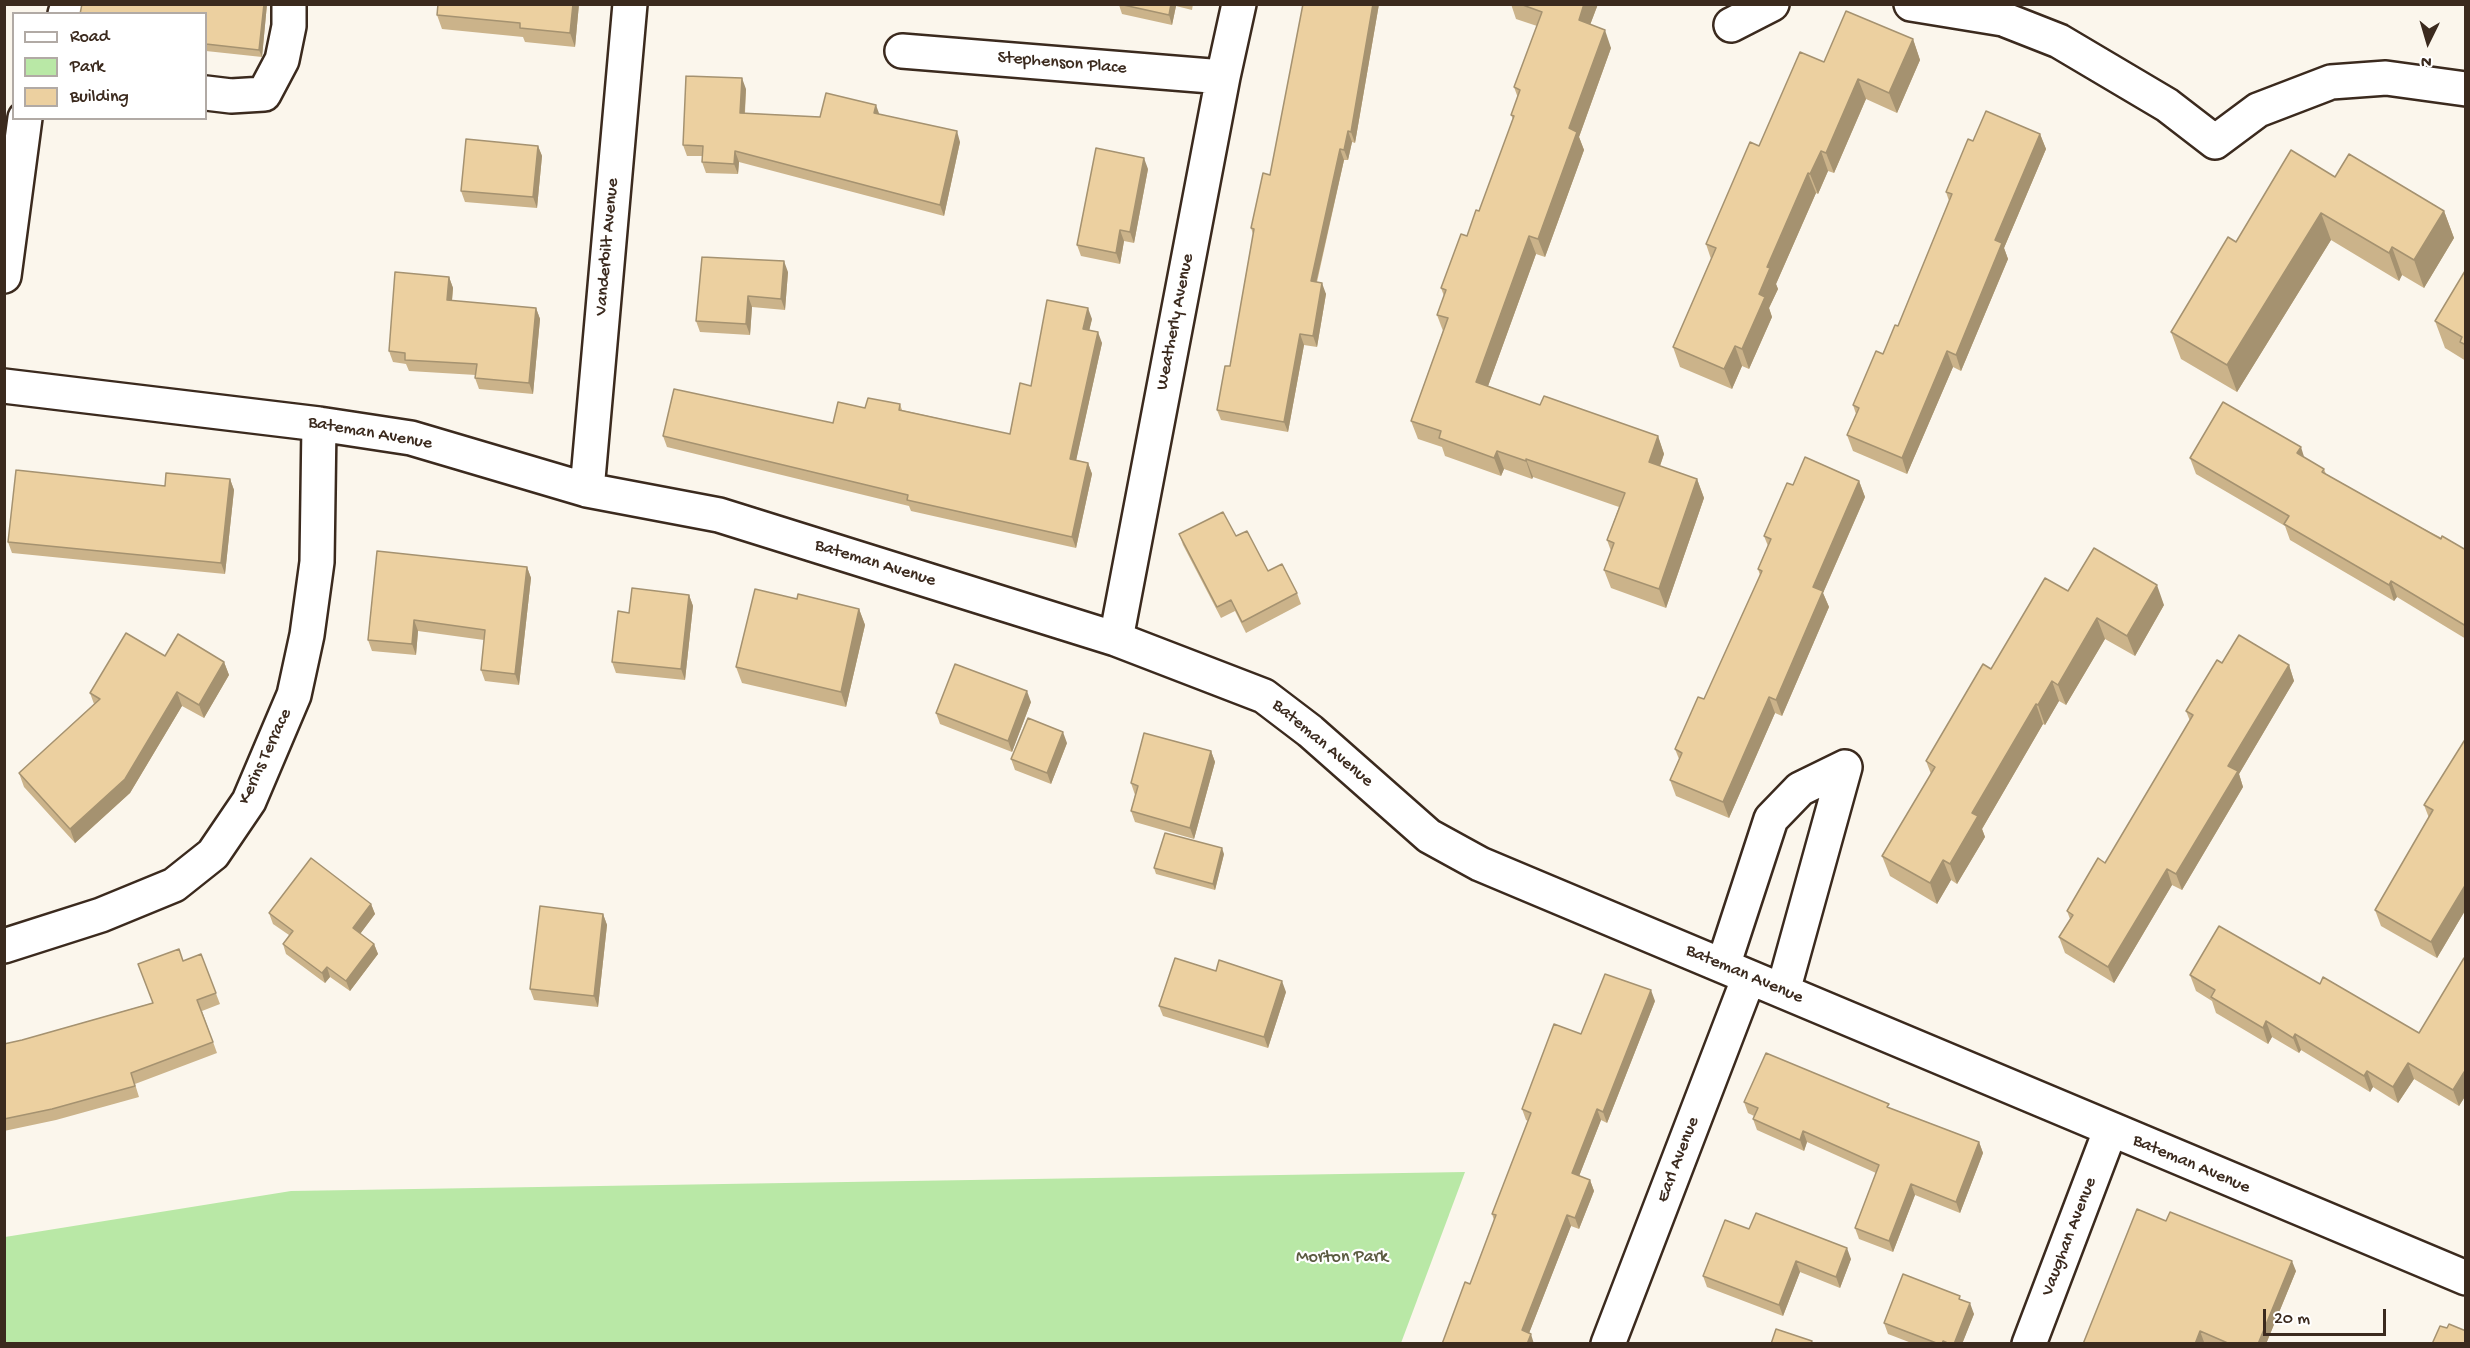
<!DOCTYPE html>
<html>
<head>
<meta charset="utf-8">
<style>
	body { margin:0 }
	#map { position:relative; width:2470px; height:1348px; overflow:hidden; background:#fbf6ec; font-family:"Gochi Hand",sans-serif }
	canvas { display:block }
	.frame { position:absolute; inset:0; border:6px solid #3b2a1e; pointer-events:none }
	.legend { position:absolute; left:12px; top:12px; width:195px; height:108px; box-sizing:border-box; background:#fff; border:2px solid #b1aaa5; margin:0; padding:8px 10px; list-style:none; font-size:18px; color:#3b2a1e }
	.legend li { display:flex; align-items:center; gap:12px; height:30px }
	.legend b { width:30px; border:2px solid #b1aaa5 }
	.north { position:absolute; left:2398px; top:12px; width:60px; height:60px; -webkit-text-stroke:4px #fff; paint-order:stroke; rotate:185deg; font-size:16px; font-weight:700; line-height:24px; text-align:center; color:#3b2a1e }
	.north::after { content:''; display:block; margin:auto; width:21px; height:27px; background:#3b2a1e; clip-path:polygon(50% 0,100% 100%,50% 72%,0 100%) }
	.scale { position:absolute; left:2263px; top:1309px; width:123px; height:27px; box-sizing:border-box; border:3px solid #3b2a1e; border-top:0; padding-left:8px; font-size:18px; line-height:21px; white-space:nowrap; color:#3b2a1e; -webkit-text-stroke:4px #fff; paint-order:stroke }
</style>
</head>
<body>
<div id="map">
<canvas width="2470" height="1348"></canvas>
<div class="frame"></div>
<ul class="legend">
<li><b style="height:8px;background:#fff"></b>Road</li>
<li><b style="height:16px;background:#b9e8a6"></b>Park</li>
<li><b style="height:16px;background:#ecd0a0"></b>Building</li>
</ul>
<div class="north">N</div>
<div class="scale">20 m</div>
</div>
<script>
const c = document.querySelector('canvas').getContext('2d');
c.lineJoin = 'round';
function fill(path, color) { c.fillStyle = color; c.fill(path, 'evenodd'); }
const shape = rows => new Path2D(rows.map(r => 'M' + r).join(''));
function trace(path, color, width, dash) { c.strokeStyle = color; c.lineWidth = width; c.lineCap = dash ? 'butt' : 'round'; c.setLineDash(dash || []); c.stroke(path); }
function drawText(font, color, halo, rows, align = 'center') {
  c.font = font + ' "Gochi Hand",sans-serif'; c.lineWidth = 4.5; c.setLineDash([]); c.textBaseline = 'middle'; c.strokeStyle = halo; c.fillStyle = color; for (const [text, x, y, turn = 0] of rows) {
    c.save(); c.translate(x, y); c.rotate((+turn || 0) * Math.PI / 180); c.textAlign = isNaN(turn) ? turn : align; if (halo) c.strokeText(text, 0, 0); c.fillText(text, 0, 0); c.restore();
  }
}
const green = shape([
	[1465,1172,1401,1343,5,1343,5,1237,291,1191]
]);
const minor = shape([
	[1911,4,2003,19,2059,41,2167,105,2215,142,2258,110,2331,82,2386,78,2466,89],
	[65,14,68,4],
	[1731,25,1772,4],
	[902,51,1223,77],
	[206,93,231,96,264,94,282,60,289,26,289,4],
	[4,276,25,118],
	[4,386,319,424,411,438,587,490,719,515,1116,639,1264,696,1310,731,1429,836,1480,864,2466,1278],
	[587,490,630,4],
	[1116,639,1223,77,1239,4],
	[4,946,101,915,174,885,213,854,249,801,294,695,307,635,317,562,319,424],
	[1723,966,1771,819,1800,789,1845,767],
	[1783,991,1845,767],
	[1608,1344,1749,977],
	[2029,1344,2110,1131]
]);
const wall = shape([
	[267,4,262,57,206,51,206,14],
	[432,4,579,4,575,47,525,42,523,37,442,29,437,15,438,5],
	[1193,4,1192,10,1176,6,1172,25,1122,14,1119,5],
	[1379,4,1355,143,1352,142,1348,160,1344,160,1317,282,1326,294,1317,347,1304,345,1288,432,1221,420,1217,410,1230,366,1253,234,1251,228,1270,175],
	[1511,4,1598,4,1590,25,1611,48,1579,137,1584,150,1545,257,1536,254,1488,386,1540,405,1658,436,1664,454,1660,466,1697,479,1704,498,1666,608,1611,588,1604,570,1611,551,1607,540,1619,507,1533,477,1532,479,1504,469,1501,476,1445,456,1442,447,1418,439,1411,421,1443,331,1437,315,1444,296,1441,288,1479,211,1513,119,1511,115,1518,98,1514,87,1537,26,1516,19],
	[1913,39,1920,60,1897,113,1866,99,1834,173,1828,171,1818,194,1816,193,1776,284,1778,289,1769,308,1772,317,1749,369,1742,366,1732,389,1680,367,1673,347,1711,259,1706,244,1759,146,1824,62],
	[746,89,745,113,820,117,879,114,960,142,944,216,739,162,738,174,706,173,702,162,703,156,687,156,683,145],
	[2040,134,2046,149,2004,248,2008,259,1961,371,1953,367,1907,474,1853,451,1847,435,1856,414,1853,405,1898,326,1949,201,1946,192,1973,141],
	[538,146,542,156,537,208,465,202,461,191],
	[1148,169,1134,243,1124,241,1120,264,1081,256,1077,245],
	[2335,177,2444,211,2454,238,2424,288,2402,275,2399,281,2331,240,2237,392,2181,359,2171,332,2236,242],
	[2466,271,2466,361,2445,348,2435,321],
	[788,272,785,310,752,307,750,335,700,332,696,321],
	[449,277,453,288,452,301,536,308,540,319,533,394,479,389,475,378,476,375,409,371,406,364,393,362,389,351],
	[1092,319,1089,330,1102,343,1076,460,1088,463,1092,474,1076,548,911,511,909,506,667,447,663,436,833,423,865,408,900,404,902,410,1010,434,1031,386],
	[2190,458,2305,458,2324,469,2326,474,2418,526,2466,550,2466,639,2397,597,2394,601,2290,540,2285,526,2196,474],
	[230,479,234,490,225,574,12,553,8,542],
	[1859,481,1865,497,1823,593,1829,607,1782,716,1775,713,1729,818,1676,796,1670,780,1679,759,1675,749,1704,699,1760,575,1758,569,1768,546,1764,536,1793,485],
	[1179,534,1236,536,1268,571,1297,593,1301,604,1246,633,1235,611,1221,618,1183,545],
	[527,567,531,578,519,685,485,681,481,670,484,640,418,631,416,655,372,651,368,640],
	[2068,591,2164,605,2135,656,2105,639,2066,705,2059,701,2045,725,2043,724,1982,829,1985,837,1957,884,1951,880,1937,904,1890,876,1882,856,1931,774,1926,761,1991,669],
	[689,595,693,606,685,680,616,673,612,662,629,613],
	[797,599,859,609,865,625,846,707,742,683,736,667],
	[165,656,224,662,229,675,204,718,182,706,130,793,75,843,24,787,19,773,94,704,90,693],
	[2222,663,2289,665,2294,681,2239,774,2243,787,2182,890,2172,885,2114,983,2065,953,2059,937,2070,919,2067,911,2105,863,2190,721,2186,711],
	[1031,702,1012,752,940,724,936,713],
	[2466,738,2466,909,2437,958,2381,926,2375,910,2429,818,2424,805],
	[1067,743,1051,784,1015,770,1011,759],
	[1211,751,1215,762,1194,839,1135,822,1131,811,1135,795,1131,783],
	[1224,854,1215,890,1156,874,1154,868],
	[371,904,375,914,360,934,374,944,378,954,350,991,330,977,325,983,286,954,283,944,289,935,273,924,269,913],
	[603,914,607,925,598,1007,534,1000,530,989],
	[201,954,220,1004,202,1011,217,1053,135,1084,139,1097,56,1120,4,1131,4,1044,22,1040,152,1003,183,961],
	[2466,958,2466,1095,2459,1106,2414,1079,2398,1103,2373,1087,2370,1092,2301,1050,2299,1053,2272,1037,2268,1044,2216,1013,2212,1001,2196,991,2190,975,2320,984,2419,1033],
	[1286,992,1268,1048,1163,1016,1159,1006],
	[1655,1001,1607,1123,1601,1120,1579,1176,1590,1180,1594,1191,1579,1229,1571,1226,1529,1333,1534,1344,1470,1284,1494,1220,1492,1214,1528,1121,1526,1120,1522,1109,1581,1034],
	[1744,1102,1890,1108,1979,1142,1983,1153,1960,1213,1915,1195,1893,1252,1859,1239,1855,1228,1876,1173,1807,1142,1804,1151,1757,1130,1753,1119,1754,1116,1748,1113],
	[2166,1221,2296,1271,2266,1344,2209,1344,2204,1342,2203,1344],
	[1749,1229,1851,1259,1840,1288,1800,1272,1783,1316,1707,1287,1703,1276],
	[1961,1300,1974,1314,1962,1344,1914,1344,1888,1334,1884,1323]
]);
const shadedWall = shape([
	[264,4,267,4,262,57,259,50],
	[573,4,579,4,575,47,570,33],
	[1171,4,1176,4,1176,6,1172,25,1169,15],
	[1373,4,1379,4,1355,143,1351,132],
	[1584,4,1598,4,1585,38,1579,20],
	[1605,30,1611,48,1579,137,1584,150,1545,257,1538,239,1569,128],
	[1913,39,1920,60,1897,113,1889,93],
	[742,78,746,89,744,123,740,113],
	[1858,79,1866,99,1834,173,1826,153],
	[876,105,880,116,874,113],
	[957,131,960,142,944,216,940,205],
	[1348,131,1352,142,1348,160,1344,150],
	[2040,134,2046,149,2004,248,2008,259,1961,371,1956,355,1995,240],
	[538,146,542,156,537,208,533,197],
	[1340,149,1344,160,1314,292,1311,281],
	[735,151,739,162,738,174,734,164],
	[1821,151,1828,171,1818,194,1810,174],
	[1144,158,1148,169,1134,243,1130,232],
	[1808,173,1816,193,1776,284,1778,289,1769,308,1772,317,1749,369,1742,349,1767,267],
	[2444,211,2454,238,2424,288,2414,260],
	[2321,213,2331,240,2237,392,2227,365],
	[1120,230,1124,241,1120,264,1116,253],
	[1529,236,1536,254,1483,400,1476,382],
	[2392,247,2402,275,2399,281,2389,253],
	[784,261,788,272,785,310,781,299],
	[449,277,453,288,451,311,447,300],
	[1322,283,1326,294,1317,347,1313,336],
	[748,296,752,307,750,335,746,324],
	[536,308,540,319,533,394,529,383],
	[1088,308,1092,319,1087,340,1083,329],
	[1098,332,1102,343,1074,470,1070,459],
	[1300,334,1304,345,1288,432,1284,422],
	[1735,346,1742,366,1732,389,1724,369],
	[1947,351,1953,367,1907,474,1902,458],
	[1658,436,1664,454,1655,480,1649,462],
	[2301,447,2306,463,2297,453],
	[1497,451,1504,469,1501,476,1494,458],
	[1526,459,1533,477,1532,479,1526,461],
	[1088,463,1092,474,1076,548,1072,537],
	[230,479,234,490,225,574,221,563],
	[1697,479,1704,498,1666,608,1659,589],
	[1859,481,1865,497,1823,593,1829,607,1782,716,1776,700,1813,587],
	[527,567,531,578,519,685,515,674],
	[2391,581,2397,597,2394,601,2389,585],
	[2157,585,2164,605,2135,656,2127,636],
	[689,595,693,606,685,680,681,669],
	[859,609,865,625,846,707,841,692],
	[2097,618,2105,639,2066,705,2058,685],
	[414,620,418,631,416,655,412,644],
	[224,662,229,675,204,718,199,705],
	[2289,665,2294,681,2239,774,2243,787,2182,890,2176,874,2228,766],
	[2052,681,2059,701,2045,725,2038,705],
	[1027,691,1031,702,1012,752,1008,741],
	[177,692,182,706,130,793,75,843,70,829],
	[1769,697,1775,713,1729,818,1723,802],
	[2036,704,2043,724,1982,829,1985,837,1957,884,1950,864,1972,813],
	[1063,732,1067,743,1051,784,1047,773],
	[1211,751,1215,762,1194,839,1190,828],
	[1222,848,1224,854,1215,890,1213,884],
	[1943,860,1951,880,1937,904,1930,883],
	[2167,869,2172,885,2114,983,2108,967],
	[2466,884,2466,909,2437,958,2431,942],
	[371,904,375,914,357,938,353,928],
	[603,914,607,925,598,1007,594,996],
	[374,944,378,954,350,991,346,981],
	[327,967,330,977,325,983,322,973],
	[1282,981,1286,992,1268,1048,1264,1037],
	[1651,990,1655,1001,1607,1123,1603,1112],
	[2266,1021,2272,1037,2268,1044,2263,1028],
	[2295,1034,2301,1050,2299,1053,2293,1038],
	[2408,1063,2414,1079,2398,1103,2393,1087],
	[2466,1069,2466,1095,2459,1106,2453,1090],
	[2367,1071,2373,1087,2370,1092,2364,1076],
	[1597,1109,1601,1120,1576,1184,1572,1173],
	[1803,1131,1807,1142,1804,1151,1800,1140],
	[1979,1142,1983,1153,1960,1213,1956,1202],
	[1590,1180,1594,1191,1579,1229,1575,1218],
	[1911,1184,1915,1195,1893,1252,1889,1241],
	[1567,1215,1571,1226,1526,1341,1522,1330],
	[1847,1248,1851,1259,1840,1288,1836,1277],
	[1796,1261,1800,1272,1783,1316,1779,1305],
	[2292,1261,2296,1271,2266,1344,2258,1344],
	[1970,1303,1974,1314,1962,1344,1954,1344],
	[2200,1331,2204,1342,2203,1344,2195,1344],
	[1531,1334,1534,1344,1527,1344]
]);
const building = shape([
	[82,4,264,4,259,50,206,44,206,14,80,14,82,4],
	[438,4,573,4,570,33,520,28,520,23,437,15,438,4],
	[1119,4,1171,4,1169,15,1119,4],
	[1303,4,1373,4,1351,132,1348,131,1344,150,1340,149,1311,281,1322,283,1313,336,1300,334,1284,422,1217,410,1225,366,1230,366,1254,229,1251,228,1263,173,1270,175,1303,4],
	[1520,4,1584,4,1579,20,1605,30,1569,128,1577,132,1538,239,1529,236,1476,382,1540,405,1544,396,1658,436,1649,462,1697,479,1659,589,1604,570,1614,543,1607,540,1625,493,1526,459,1526,461,1497,451,1494,458,1439,438,1441,431,1411,421,1448,318,1437,315,1446,290,1441,288,1461,234,1467,236,1476,210,1479,211,1514,116,1511,115,1520,90,1514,87,1542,12,1520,4],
	[1846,11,1913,39,1889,93,1858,79,1826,153,1821,151,1810,174,1808,173,1767,267,1770,268,1759,294,1765,297,1742,349,1735,346,1724,369,1673,347,1716,248,1706,244,1750,142,1759,146,1800,52,1824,62,1846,11],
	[686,76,742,78,740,113,820,117,826,93,876,105,874,113,957,131,940,205,735,151,734,164,702,162,703,146,683,145,686,76],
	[1986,111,2040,134,1995,240,2002,243,1956,355,1947,351,1902,458,1847,435,1859,408,1853,405,1876,351,1883,354,1895,325,1898,326,1952,194,1946,192,1968,139,1973,141,1986,111],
	[466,139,538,146,533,197,461,191,466,139],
	[1096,148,1144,158,1130,232,1120,230,1116,253,1077,245,1096,148],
	[2291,150,2335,177,2349,154,2444,211,2414,260,2392,247,2389,253,2321,213,2227,365,2171,332,2228,237,2236,242,2291,150],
	[702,257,784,261,781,299,748,296,746,324,696,321,702,257],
	[2465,271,2466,271,2466,345,2460,342,2462,337,2435,321,2465,271],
	[395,272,449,277,447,300,536,308,529,383,475,378,477,364,405,360,405,353,389,351,395,272],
	[1047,300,1088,308,1083,329,1098,332,1070,459,1088,463,1072,537,907,500,908,495,663,436,674,389,833,423,838,402,865,408,868,398,900,404,899,410,1010,434,1020,383,1031,386,1047,300],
	[2223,402,2301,447,2297,453,2324,469,2322,472,2418,526,2441,539,2442,536,2466,550,2466,626,2391,581,2389,585,2284,524,2289,516,2190,458,2223,402],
	[1805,457,1859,481,1813,587,1823,591,1776,700,1769,697,1723,802,1670,780,1682,753,1675,749,1698,697,1704,699,1762,571,1758,569,1771,539,1764,536,1787,483,1793,485,1805,457],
	[16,470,165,486,166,473,230,479,221,563,8,542,16,470],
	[1223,512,1236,536,1247,531,1268,571,1282,564,1297,593,1242,622,1231,600,1217,607,1179,534,1223,512],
	[2094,548,2157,585,2127,636,2097,618,2058,685,2052,681,2038,705,2036,704,1972,813,1978,816,1950,864,1943,860,1930,883,1882,856,1935,767,1926,761,1983,664,1991,669,2045,578,2068,591,2094,548],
	[377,551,527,567,515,674,481,670,485,630,414,620,412,644,368,640,377,551],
	[632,588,689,595,681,669,612,662,618,611,629,613,632,588],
	[755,589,797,599,798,594,859,609,841,692,736,667,755,589],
	[126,633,165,656,178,634,224,662,199,705,177,692,125,779,70,829,19,773,100,699,90,693,126,633],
	[2239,635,2289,665,2228,766,2238,771,2176,874,2167,869,2108,967,2059,937,2073,915,2067,911,2098,858,2105,863,2193,715,2186,711,2217,660,2222,663,2239,635],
	[955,664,1027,691,1008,741,936,713,955,664],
	[1028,718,1063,732,1047,773,1011,759,1028,718],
	[1144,733,1211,751,1190,828,1131,811,1138,786,1131,783,1144,733],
	[2466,738,2466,884,2431,942,2375,910,2433,810,2424,805,2466,738],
	[1165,833,1222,848,1213,884,1154,868,1165,833],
	[311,858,371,904,353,928,374,944,346,981,327,967,322,973,283,944,293,931,269,913,311,858],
	[540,906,603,914,594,996,530,989,540,906],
	[2219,926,2320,984,2323,977,2419,1033,2464,958,2466,958,2466,1069,2453,1090,2408,1063,2393,1087,2367,1071,2364,1076,2295,1034,2293,1038,2266,1021,2263,1028,2211,997,2215,990,2190,975,2219,926],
	[179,949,183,961,201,954,216,993,197,1000,213,1042,131,1073,135,1086,52,1109,4,1119,4,1044,22,1040,153,1003,138,964,179,949],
	[1175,958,1216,971,1219,960,1282,981,1264,1037,1159,1006,1175,958],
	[1605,974,1651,990,1603,1112,1597,1109,1572,1173,1590,1180,1575,1218,1567,1215,1522,1330,1531,1334,1527,1344,1442,1344,1465,1282,1470,1284,1496,1215,1492,1214,1531,1113,1522,1109,1554,1024,1581,1034,1605,974],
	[1766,1053,1889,1104,1887,1107,1979,1142,1956,1202,1911,1184,1889,1241,1855,1228,1879,1165,1803,1131,1800,1140,1753,1119,1758,1108,1744,1102,1766,1053],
	[2137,1209,2166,1221,2170,1212,2292,1261,2258,1344,2230,1344,2200,1331,2195,1344,2083,1344,2137,1209],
	[1756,1213,1847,1248,1836,1277,1796,1261,1779,1305,1703,1276,1725,1220,1749,1229,1756,1213],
	[1903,1274,1960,1296,1959,1299,1970,1303,1954,1344,1950,1344,1943,1341,1942,1344,1939,1344,1884,1323,1903,1274],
	[2449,1324,2466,1331,2466,1344,2432,1344,2440,1326,2447,1328,2449,1324],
	[1776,1329,1812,1341,1811,1344,1771,1344,1776,1329]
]);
const streetNames = [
	["Stephenson Place",1062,64,5],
	["Vanderbilt Avenue",608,247,-85],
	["Weatherly Avenue",1176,322,-79],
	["Bateman Avenue",370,434,10],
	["Bateman Avenue",875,564,17],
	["Bateman Avenue",1322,744,40],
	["Kerins Terrace",266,757,-65],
	["Bateman Avenue",1744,975,23],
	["Earl Avenue",1679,1160,-69],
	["Bateman Avenue",2191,1165,23],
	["Vaughan Avenue",2070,1237,-69]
];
const parkNames = [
	["Morton Park",1342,1258]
];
fill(green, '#b9e8a6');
trace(minor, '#3b2a1e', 38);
trace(minor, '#fff', 33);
fill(wall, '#cbb38a');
fill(shadedWall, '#a59270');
fill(building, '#ecd0a0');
trace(building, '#a59270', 1.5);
drawText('18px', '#3b2a1e', '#fff', streetNames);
drawText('18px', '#5a5a40', '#fff', parkNames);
</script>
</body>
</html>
